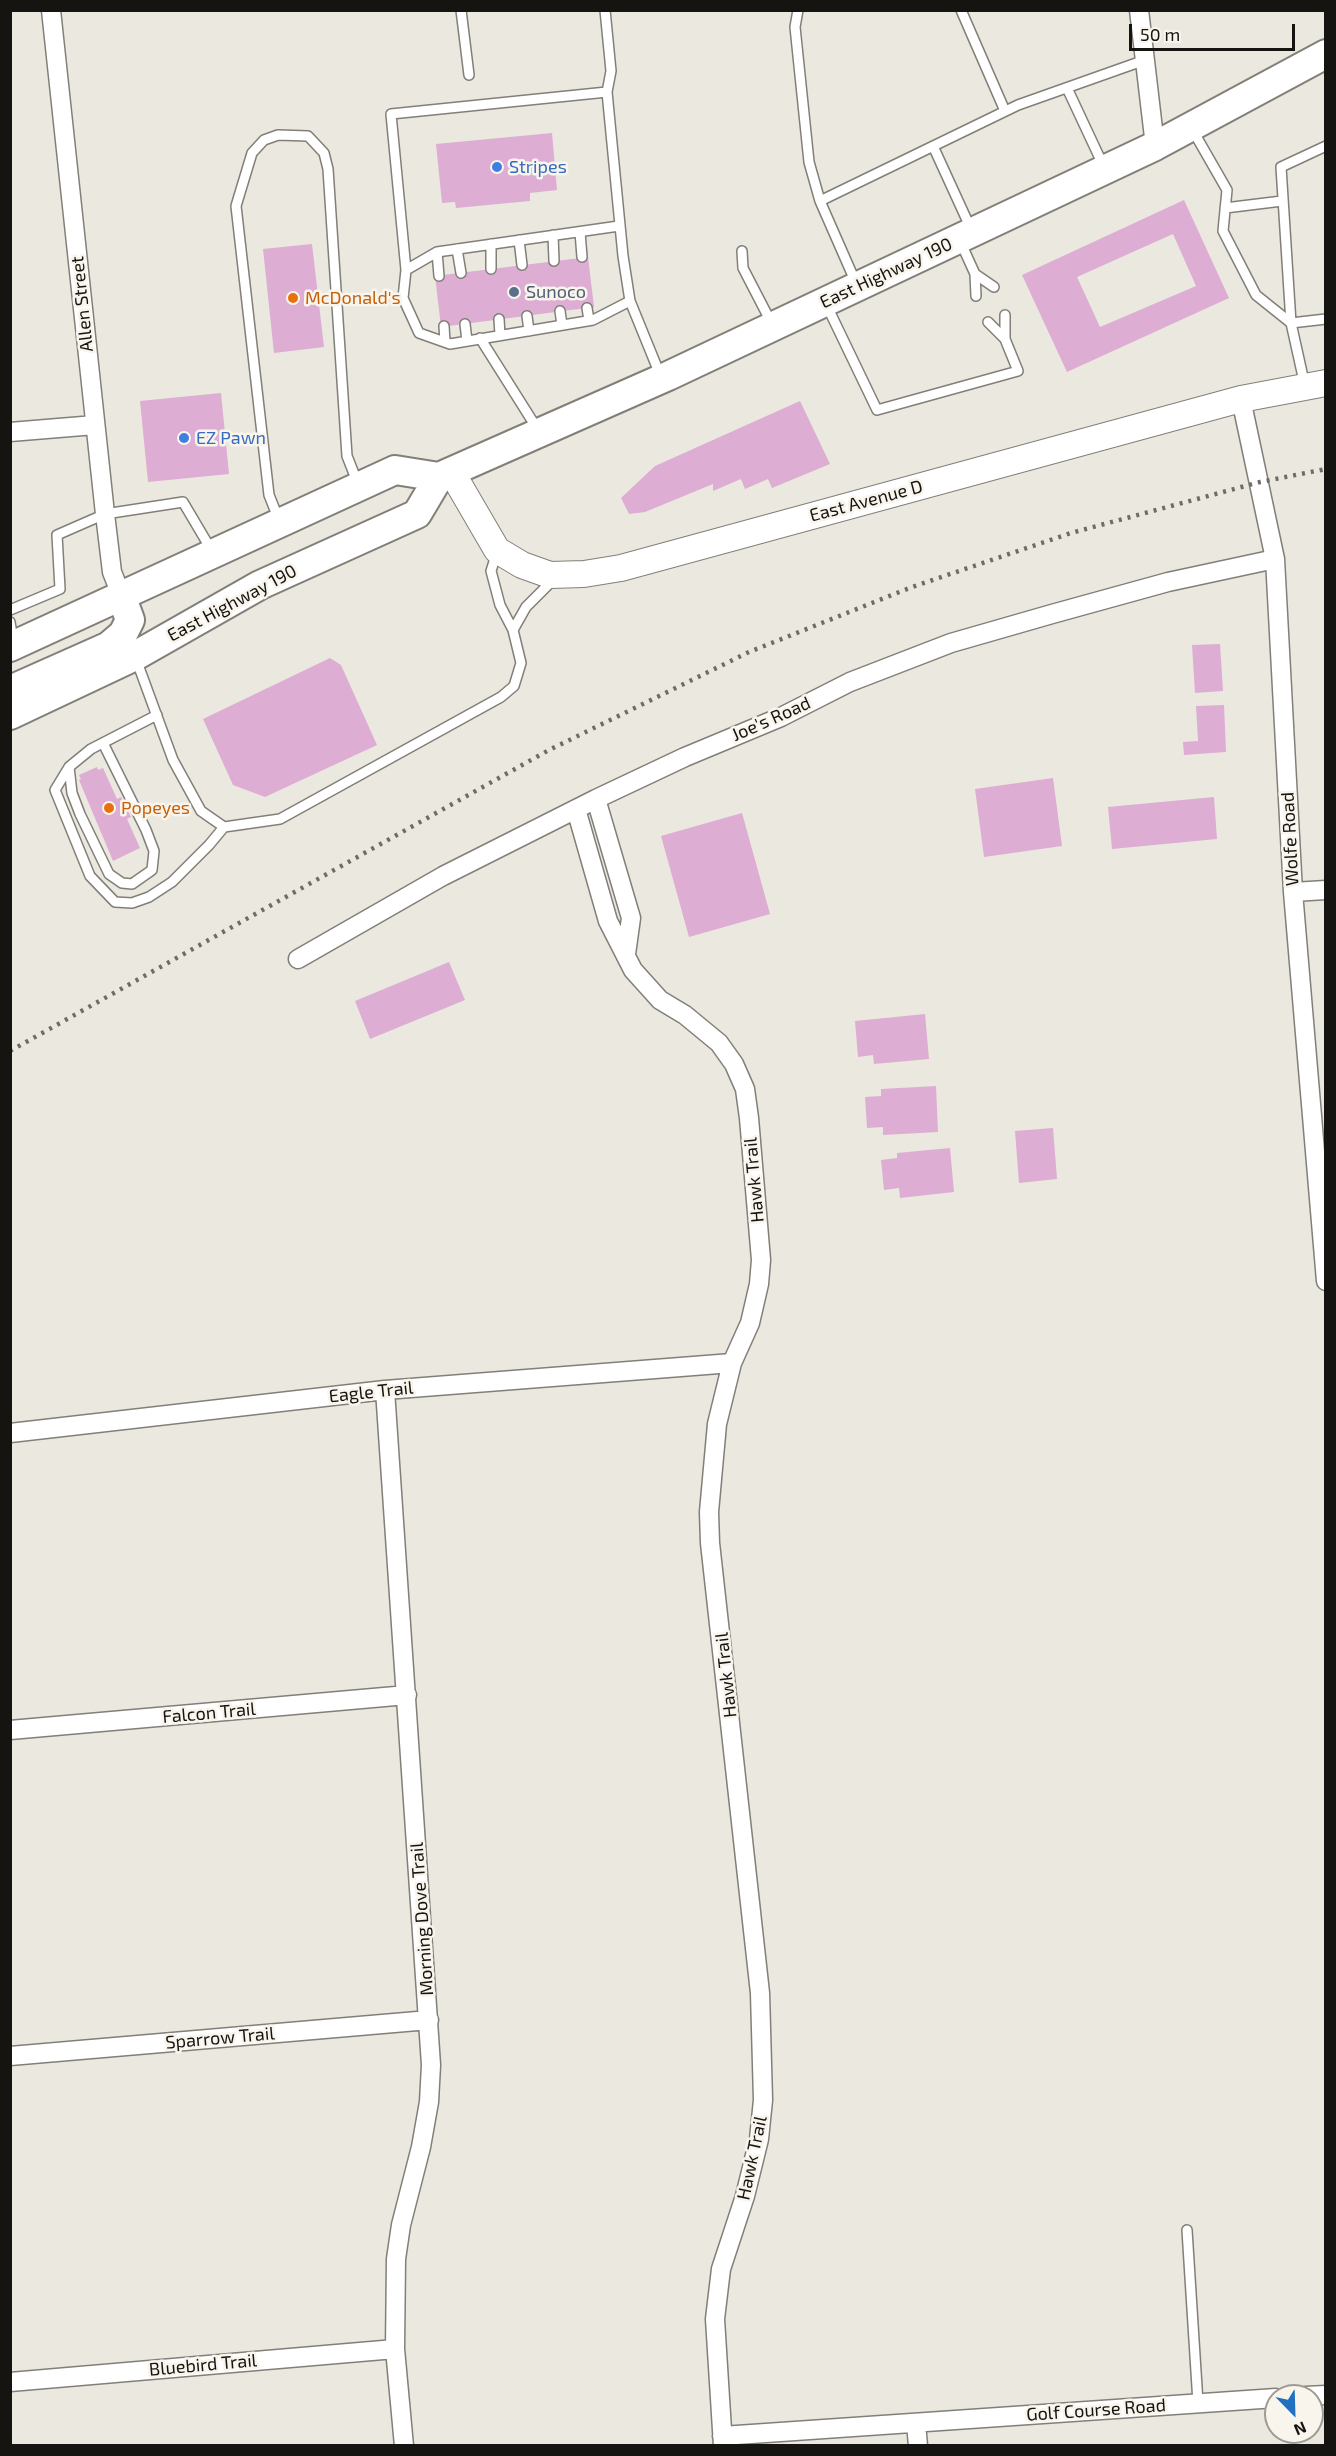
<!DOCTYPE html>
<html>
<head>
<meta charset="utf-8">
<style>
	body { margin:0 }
	#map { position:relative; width:1336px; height:2456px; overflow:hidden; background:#ebe8e0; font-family:"Exo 2",sans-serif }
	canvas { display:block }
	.frame { position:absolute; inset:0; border:12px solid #151411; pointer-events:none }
	.north { position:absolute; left:1264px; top:2384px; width:60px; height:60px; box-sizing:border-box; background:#f9f5ed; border:2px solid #9e9b95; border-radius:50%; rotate:157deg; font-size:16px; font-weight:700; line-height:24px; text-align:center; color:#151411 }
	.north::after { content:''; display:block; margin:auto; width:21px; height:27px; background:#2072c0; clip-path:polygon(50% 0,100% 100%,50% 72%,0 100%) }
	.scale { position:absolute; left:1129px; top:24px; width:166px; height:27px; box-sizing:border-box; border:3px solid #151411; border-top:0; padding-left:8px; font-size:18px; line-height:21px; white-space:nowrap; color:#151411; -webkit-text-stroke:4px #f9f5ed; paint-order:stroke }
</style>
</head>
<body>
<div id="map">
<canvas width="1336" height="2456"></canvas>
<div class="frame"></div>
<div class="north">N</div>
<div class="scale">50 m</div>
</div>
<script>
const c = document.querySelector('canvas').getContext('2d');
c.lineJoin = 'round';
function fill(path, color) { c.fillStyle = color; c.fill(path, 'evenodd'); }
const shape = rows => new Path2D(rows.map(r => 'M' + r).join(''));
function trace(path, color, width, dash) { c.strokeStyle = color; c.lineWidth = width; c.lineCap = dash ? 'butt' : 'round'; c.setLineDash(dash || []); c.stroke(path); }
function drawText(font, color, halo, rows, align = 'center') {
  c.font = font + ' "Exo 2",sans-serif'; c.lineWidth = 5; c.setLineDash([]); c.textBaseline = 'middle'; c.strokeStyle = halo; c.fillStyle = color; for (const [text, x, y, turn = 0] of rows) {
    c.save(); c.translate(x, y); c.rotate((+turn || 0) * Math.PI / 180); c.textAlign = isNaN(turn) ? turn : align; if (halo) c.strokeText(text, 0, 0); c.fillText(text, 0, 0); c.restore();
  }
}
const building = shape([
	[552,133,557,190,530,193,530,201,456,208,455,202,442,203,436,144],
	[1184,200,1229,298,1067,372,1022,275],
	[1173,234,1196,286,1100,327,1077,277],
	[312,244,324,347,274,353,263,249],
	[588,257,594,307,441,327,435,276],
	[221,393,229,474,148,482,140,401],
	[800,401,830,464,772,488,768,479,745,489,741,479,713,491,713,484,645,512,629,514,621,498,655,466],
	[1220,644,1223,691,1195,693,1192,645],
	[330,658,341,665,377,745,265,797,233,785,203,719],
	[1224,705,1226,752,1184,755,1183,742,1198,741,1196,706],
	[97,767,98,770,103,768,117,799,121,797,131,817,127,819,140,848,113,861,79,780,81,779,79,775],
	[1053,778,1062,846,984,857,975,789],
	[1214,797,1217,839,1112,849,1108,807],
	[742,813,770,914,689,937,661,836],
	[449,962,465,1000,370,1039,355,1001],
	[925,1014,929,1059,874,1064,873,1055,858,1057,855,1021],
	[936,1086,938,1132,883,1135,883,1127,867,1128,865,1097,881,1096,881,1089],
	[1053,1128,1057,1179,1019,1183,1015,1131],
	[950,1148,954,1192,900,1198,899,1188,884,1190,881,1160,897,1158,897,1153]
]);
const lane = shape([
	[461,10,469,75],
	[605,10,611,71,607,92,623,256,630,301,661,377],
	[798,10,795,27,809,162,820,201],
	[961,10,1005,111],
	[1067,88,1104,167],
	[1192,129,1227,190,1223,231,1256,295,1291,323],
	[933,146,971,229],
	[1225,208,1282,201],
	[619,226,437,252,406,270,403,298,419,333,450,344,593,320,630,301],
	[580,232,582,257],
	[553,235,554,261],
	[519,240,522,265],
	[960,241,975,274,976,296],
	[491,244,491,269],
	[457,249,461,273],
	[742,251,743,268,772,324],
	[437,252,439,276],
	[406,270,391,114,607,92],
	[975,274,994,287],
	[856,283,820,201,1018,105,1145,60],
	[826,304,877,410,1018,371,1005,339,988,322],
	[587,308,589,320],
	[560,311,562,325],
	[527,316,529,331],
	[499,319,500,335],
	[1291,323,1281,167,1326,146],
	[465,324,467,341],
	[444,326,445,342],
	[480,338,538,430],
	[1005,339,1005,315],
	[1305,386,1291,323,1326,319],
	[279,520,269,495,236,206,252,153,264,140,278,135,308,136,324,153,328,169,347,456,358,484],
	[10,610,60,589,57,535,105,514,183,502,212,551],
	[10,622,13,640],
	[513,630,526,607,554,579],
	[136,659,173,760,201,811,224,827,280,819,501,697,514,686,521,663,513,630,500,605,491,571,497,552],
	[157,715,91,749,69,767,55,790,90,876,115,902,132,903,149,897,172,882,209,845,224,827],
	[69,767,72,793,80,814,109,874,122,883,132,884,152,870,154,851,146,830,103,743],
	[1187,2230,1198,2403]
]);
const street = shape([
	[51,10,105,514,112,572,121,595],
	[1139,10,1155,146],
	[1241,399,1275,559,1293,892,1326,1281],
	[10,432,95,425],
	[596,799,631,918,626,954],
	[576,809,608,921,633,970,660,1000,685,1015,719,1043,734,1064,745,1089,749,1118,761,1260,759,1284,750,1323,732,1363,717,1424,709,1512,710,1543,760,1993,763,2100,759,2139,745,2196,721,2269,715,2319,723,2446],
	[1293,892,1326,890],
	[298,959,443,876,596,799,685,757,781,717,850,682,951,643,1052,614,1168,582,1275,559],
	[385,1390,431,2065,429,2102,421,2147,401,2225,396,2259,395,2349,404,2446],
	[10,1433,385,1390,732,1363],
	[10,1730,407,1695],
	[10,2056,429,2020],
	[10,2382,395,2349],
	[1305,2396,1326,2395],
	[916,2423,918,2446],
	[722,2436,1276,2398]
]);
const secondary = shape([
	[451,471,497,550,522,565,550,575,584,574,621,568,1241,399,1326,383]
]);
const primary = shape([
	[10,647,395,470,439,477,668,376,1155,146,1326,54],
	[10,690,109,646,123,634,130,620,121,595],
	[10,715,135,656,260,585,417,514,439,477]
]);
const rail = shape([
	[10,1051,549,750,749,652,912,587,1071,533,1260,482,1326,469]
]);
const markers = [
	[497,167,6,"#3f7fe0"],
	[514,292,6,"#5c6f8a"],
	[293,298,6,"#e8710a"],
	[184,438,6,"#3f7fe0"],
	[109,808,6,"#e8710a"]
];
const shopNames = [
	["Stripes",509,167],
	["EZ Pawn",196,438]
];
const streetNames = [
	["East Highway 190",886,273,-25],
	["Allen Street",82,304,-96],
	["East Avenue D",866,501,-15],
	["East Highway 190",232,603,-28],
	["Joe's Road",771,719,-24],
	["Wolfe Road",1290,839,-93],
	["Hawk Trail",754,1180,-95],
	["Eagle Trail",371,1392,-6],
	["Hawk Trail",726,1675,-96],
	["Falcon Trail",209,1713,-5],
	["Morning Dove Trail",422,1919,-94],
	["Sparrow Trail",220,2038,-5],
	["Hawk Trail",752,2158,-78],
	["Bluebird Trail",203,2365,-5],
	["Golf Course Road",1096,2410,-4]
];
const serviceNames = [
	["Sunoco",526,292]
];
const foodNames = [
	["McDonald's",305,298],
	["Popeyes",121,808]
];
fill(building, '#ddadd3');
trace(lane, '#827f78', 12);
trace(street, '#827f78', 21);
trace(secondary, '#827f78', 28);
trace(primary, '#827f78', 32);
trace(lane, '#fff', 9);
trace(street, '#fff', 18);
trace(secondary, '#fff', 26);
trace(primary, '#fff', 28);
trace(rail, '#6e6c67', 4.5, [3, 6]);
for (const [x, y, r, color] of markers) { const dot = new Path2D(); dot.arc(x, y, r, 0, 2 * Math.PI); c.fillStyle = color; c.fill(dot); trace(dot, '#f9f5ed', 2); }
drawText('18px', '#366cbe', '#f9f5ed', shopNames, 'left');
drawText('18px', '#151411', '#f9f5ed', streetNames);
drawText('18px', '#4e5e75', '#f9f5ed', serviceNames, 'left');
drawText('18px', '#c56008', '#f9f5ed', foodNames, 'left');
</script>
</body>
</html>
